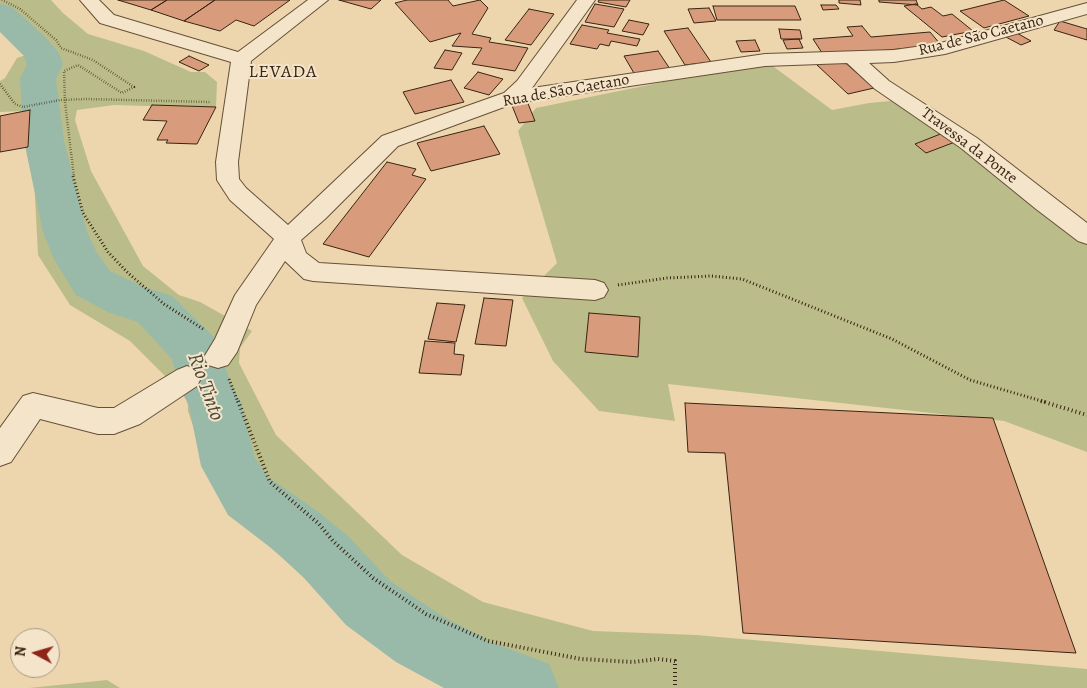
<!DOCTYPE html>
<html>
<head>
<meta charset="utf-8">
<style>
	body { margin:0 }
	#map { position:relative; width:1087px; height:688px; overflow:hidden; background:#edd6ae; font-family:Alegreya,serif }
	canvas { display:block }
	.north { position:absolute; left:10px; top:628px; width:50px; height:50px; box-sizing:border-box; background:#f3e4ca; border:1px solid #a99780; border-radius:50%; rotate:276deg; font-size:14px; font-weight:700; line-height:20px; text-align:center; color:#392411 }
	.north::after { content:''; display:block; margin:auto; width:18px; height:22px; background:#8f2418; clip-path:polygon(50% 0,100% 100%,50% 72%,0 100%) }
</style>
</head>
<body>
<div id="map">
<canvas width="1087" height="688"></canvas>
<div class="north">N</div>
</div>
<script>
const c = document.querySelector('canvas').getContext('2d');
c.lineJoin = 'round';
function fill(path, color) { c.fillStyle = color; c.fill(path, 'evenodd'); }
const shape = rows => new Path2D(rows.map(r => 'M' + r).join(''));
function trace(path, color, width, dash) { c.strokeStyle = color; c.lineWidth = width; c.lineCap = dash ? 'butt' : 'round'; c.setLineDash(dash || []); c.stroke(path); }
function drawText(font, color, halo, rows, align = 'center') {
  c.font = font + ' Alegreya,serif'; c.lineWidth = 4; c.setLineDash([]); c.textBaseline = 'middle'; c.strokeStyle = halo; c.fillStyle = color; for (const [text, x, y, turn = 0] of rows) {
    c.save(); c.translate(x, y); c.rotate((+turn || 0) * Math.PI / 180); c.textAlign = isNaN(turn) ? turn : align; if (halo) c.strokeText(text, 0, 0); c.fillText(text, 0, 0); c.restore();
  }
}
const green = shape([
	[0,0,51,0,63,13,88,34,144,51,191,72,205,72,217,82,216,108,114,105,77,110,75,120,91,171,143,266,179,295,200,302,252,331,240,348,239,363,276,435,402,555,483,602,593,631,696,635,1087,669,1087,688,461,688,388,649,272,549,211,479,188,411,187,378,166,377,130,341,70,305,38,255,31,119,22,111,0,112,0,81,5,78,17,58,26,55,0,29],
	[766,61,832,110,869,103,901,100,1087,241,1087,452,1004,421,668,384,675,421,599,411,553,361,522,298,557,263,518,131,536,108],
	[107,680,120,688,29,688]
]);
const river = shape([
	[0,4,12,7,43,35,59,53,63,64,56,79,64,141,87,232,97,253,110,271,144,287,172,296,213,336,220,350,230,382,241,403,255,458,268,477,317,511,348,536,390,581,442,616,496,644,549,664,559,688,444,688,396,662,346,625,304,578,275,551,228,515,201,466,189,406,180,388,172,359,138,322,110,313,76,295,54,259,43,232,24,141,20,79,27,64,24,56,0,32,0,4]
]);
const building = shape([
	[118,0,167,0,151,10,118,0],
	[167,0,215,0,184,21,151,10,167,0],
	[215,0,290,0,254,26,236,20,220,31,184,21,215,0],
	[339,0,381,0,371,9,339,0],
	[407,0,448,0,453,6,480,0,488,8,472,34,491,38,489,42,528,48,515,71,472,64,482,48,452,46,461,33,430,42,395,3,407,0],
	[599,0,630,0,626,7,598,2,599,0],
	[839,0,860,0,861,5,839,3,839,0],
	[879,0,916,0,918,5,879,2,879,0],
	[1004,0,1029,16,984,28,960,11,1004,0],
	[595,4,624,9,614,27,585,22,595,4],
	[916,4,922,9,931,7,943,16,952,14,973,31,942,37,904,6,916,4],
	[821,5,836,5,839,9,823,10,821,5],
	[713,6,795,6,801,20,717,20,713,6],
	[709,8,716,21,694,23,688,9,709,8],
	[529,9,554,14,531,45,505,40,529,9],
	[629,20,649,24,643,35,622,31,629,20],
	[1060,21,1087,29,1087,40,1054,30,1060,21],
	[582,25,609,30,607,33,640,39,637,46,611,41,609,46,600,44,597,49,570,44,582,25],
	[862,26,871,37,930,32,941,45,824,56,813,39,853,36,847,27,862,26],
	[688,28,711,62,685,65,664,31,688,28],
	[779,29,800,30,802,39,781,39,779,29],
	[1015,32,1031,41,1021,45,1004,36,1015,32],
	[799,39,803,48,787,49,783,40,799,39],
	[755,40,760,51,741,52,736,41,755,40],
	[445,50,462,53,452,70,434,68,445,50],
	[658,51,670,69,635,75,624,56,658,51],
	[189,56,209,65,199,71,179,62,189,56],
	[841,59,874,88,848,94,817,65,841,59],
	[478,72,503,79,489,95,464,88,478,72],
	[451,80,464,102,415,114,403,92,451,80],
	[527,101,535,121,519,123,511,103,527,101],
	[152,105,216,107,197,144,166,143,168,140,157,140,167,121,143,120,152,105],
	[30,110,28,147,0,152,0,116,30,110],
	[484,126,500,154,431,171,417,143,484,126],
	[943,133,955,142,926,153,915,144,943,133],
	[387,162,416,169,412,175,426,179,369,257,323,244,387,162],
	[484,298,513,300,506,346,475,344,484,298],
	[437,303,465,305,456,342,428,339,437,303],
	[589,313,640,317,638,357,585,352,589,313],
	[425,341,455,343,454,354,464,355,461,375,419,373,425,341],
	[685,403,993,418,1076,653,743,633,725,453,688,452,685,403]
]);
const pathFar2 = shape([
	[2,0,20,9,56,40,61,48,93,60,134,87,122,93,78,65,64,71,65,102,74,177],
	[0,84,15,104,23,107,60,100,86,99,210,102]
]);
const pathFar1 = shape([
	[73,176,83,213,108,252,128,273,164,304,203,329],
	[618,285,667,278,711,276,742,279,892,339,970,380,1045,402],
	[229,379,238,402]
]);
const path = shape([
	[238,401,270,482,319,524,333,541,373,578,426,614,488,641,581,659,633,662,658,659,675,661,675,688],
	[1041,401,1087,415]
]);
const minor = shape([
	[80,0,99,0,114,15,238,52,308,0,328,0,251,61,238,162,239,179,246,188,288,225,382,136,504,93,517,81,577,0,595,0,532,88,765,54,894,50,937,44,1087,3,1087,14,945,54,894,62,869,63,889,81,977,138,1087,223,1087,244,1078,241,1036,209,961,148,875,89,847,63,765,66,515,103,398,146,325,219,301,240,306,253,319,263,595,280,604,283,608,290,604,297,595,300,313,281,304,279,285,261,256,305,237,352,228,365,218,368,208,365,204,357,215,339,235,295,274,239,230,200,217,180,216,162,231,62,100,23,80,0],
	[187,366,197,370,201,378,197,386,140,424,114,434,98,434,40,419,11,462,0,466,0,428,23,396,33,393,98,408,114,408,177,370,187,366]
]);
const farStreetnames = [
	["Rua de São Caetano",981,36,-14],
	["Rua de São Caetano",566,91,-10],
	["Travessa da Ponte",969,146,37]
];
const farNeighbourhoodnames = [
	["LEVADA",283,73]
];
const waterNames = [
	["Rio Tinto",205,387,70]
];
fill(green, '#babd89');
fill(river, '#99b9a9');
fill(building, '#d89c7d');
trace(building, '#392411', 1);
trace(minor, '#665038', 2);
trace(pathFar2, '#392411', 2.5, [0.5, 2]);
trace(pathFar1, '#392411', 3, [1, 2.5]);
trace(path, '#392411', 4, [1, 3]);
fill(minor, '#f3e4ca');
drawText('16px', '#392411', '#f3e4ca', farStreetnames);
c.letterSpacing = '1px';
drawText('18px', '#392411', '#f3e4ca', farNeighbourhoodnames);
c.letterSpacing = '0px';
drawText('italic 21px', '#514937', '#f3e4ca', waterNames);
</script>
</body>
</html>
